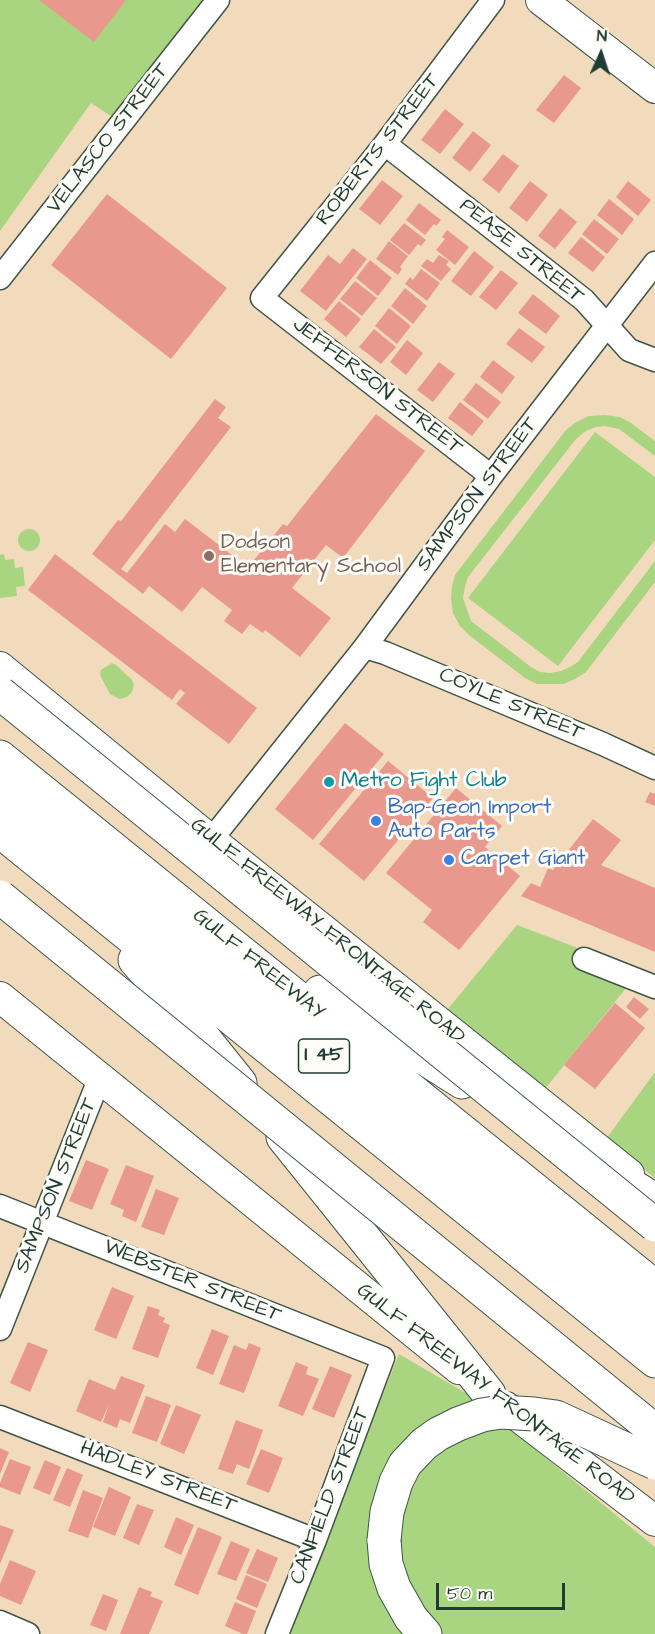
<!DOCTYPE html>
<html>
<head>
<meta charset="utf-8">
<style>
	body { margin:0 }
	#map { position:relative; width:655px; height:1634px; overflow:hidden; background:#f2dbbc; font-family:"Architects Daughter",sans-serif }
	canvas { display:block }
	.north { position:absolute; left:571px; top:24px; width:60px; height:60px; -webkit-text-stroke:4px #fdfcf7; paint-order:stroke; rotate:3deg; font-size:16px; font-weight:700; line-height:24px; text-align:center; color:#1f3d34 }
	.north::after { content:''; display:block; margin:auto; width:21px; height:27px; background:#1f3d34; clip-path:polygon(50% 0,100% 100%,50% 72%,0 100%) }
	.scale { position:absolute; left:436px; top:1583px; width:129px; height:27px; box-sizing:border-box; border:3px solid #1f3d34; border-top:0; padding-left:8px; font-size:18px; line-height:21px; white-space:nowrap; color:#1f3d34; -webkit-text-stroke:4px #fdfcf7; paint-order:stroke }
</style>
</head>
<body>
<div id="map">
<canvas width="655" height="1634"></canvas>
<div class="north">N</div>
<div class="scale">50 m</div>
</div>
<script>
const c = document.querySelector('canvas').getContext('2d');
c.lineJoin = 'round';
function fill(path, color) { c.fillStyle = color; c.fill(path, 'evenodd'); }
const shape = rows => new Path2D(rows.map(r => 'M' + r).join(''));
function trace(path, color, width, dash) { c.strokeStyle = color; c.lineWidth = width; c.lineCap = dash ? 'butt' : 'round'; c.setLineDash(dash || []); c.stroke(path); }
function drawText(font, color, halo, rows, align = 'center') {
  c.font = font + ' "Architects Daughter",sans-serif'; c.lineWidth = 6; c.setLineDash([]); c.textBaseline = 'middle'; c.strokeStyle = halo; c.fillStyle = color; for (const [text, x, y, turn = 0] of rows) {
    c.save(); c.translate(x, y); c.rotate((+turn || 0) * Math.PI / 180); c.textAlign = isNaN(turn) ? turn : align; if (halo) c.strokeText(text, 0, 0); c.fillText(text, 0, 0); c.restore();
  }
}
const green = shape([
	[0,0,208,0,117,120,91,103,0,231],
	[605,415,620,417,631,423,655,441,655,456,619,429,605,426,596,427,586,431,576,439,468,577,465,587,463,598,471,621,531,667,540,672,550,673,561,671,570,667,578,662,655,561,655,582,586,672,575,679,563,684,537,684,525,678,469,635,460,626,453,613,451,598,452,586,455,575,566,430,576,422,589,416],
	[595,432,655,477,655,540,558,666,468,598],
	'18 540a11 11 0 1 1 22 0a11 11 0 1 1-22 0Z',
	[4,554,5,560,14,559,15,568,23,567,25,586,16,587,17,596,0,598,0,555],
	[112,663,116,665,131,679,134,684,132,692,127,697,120,699,110,694,103,681,100,674,101,670],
	[517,925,583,950,631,982,545,1089,447,1010],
	[655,1072,655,1178,606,1139],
	[399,1354,481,1402,382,1482,410,1634,291,1634,288,1631],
	[502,1422,655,1547,655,1634,441,1634,403,1583,398,1503,416,1467,446,1440]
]);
const building = shape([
	[39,0,126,0,94,42],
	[564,75,581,88,554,123,536,110],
	[445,109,464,124,440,154,421,140],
	[473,131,491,145,470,172,452,158],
	[503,154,519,166,499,193,482,180],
	[382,180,403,196,380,225,359,209],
	[530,181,548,195,527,222,509,208],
	[628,181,651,200,638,216,616,197],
	[107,194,227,288,171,359,51,265],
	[609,199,634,219,622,235,597,215],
	[419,203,441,220,436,226,434,224,425,235,406,220],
	[560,208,577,222,555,249,538,236],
	[594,219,619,239,607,254,582,234],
	[404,223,426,240,421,246,418,244,409,255,390,240],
	[447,230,469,247,455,265,436,250,445,239,442,237],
	[581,237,605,257,593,272,568,253],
	[389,241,408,256,400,267,402,269,398,275,376,259],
	[353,248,367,259,326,311,300,291,328,255,340,264],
	[474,251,494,267,471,296,451,281],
	[439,255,449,261,446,265,451,269,441,281,421,266,427,259,433,263],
	[370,260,392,278,378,296,356,278],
	[421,269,440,283,427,301,405,284,410,277,413,280],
	[501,270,518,283,496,310,479,297],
	[355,281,377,298,362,316,340,299],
	[405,288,427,306,413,324,391,306],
	[533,294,560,316,546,334,518,313],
	[339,301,361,319,346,337,324,319],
	[389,308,411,326,397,344,375,326],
	[519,328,545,347,532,363,506,344],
	[374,329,396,347,381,364,359,347],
	[407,340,423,353,406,375,390,362],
	[493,360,515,377,502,394,480,377],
	[439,362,455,374,433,402,417,390],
	[476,383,501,402,488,419,463,400],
	[215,399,226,407,218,418,231,427,121,569,127,573,165,524,175,532,185,519,241,562,254,560,283,524,287,526,376,414,425,451,343,558,326,545,292,588,331,618,300,657,265,630,263,633,250,624,242,634,224,621,232,610,202,587,182,612,149,586,143,594,92,554,118,520,121,521],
	[460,402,484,421,472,436,448,418],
	[55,554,257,708,229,744,176,704,185,693,180,689,172,700,28,590],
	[345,723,384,754,313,840,275,809],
	[388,761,433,798,364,881,319,844],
	[456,788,502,826,485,847,520,876,459,950,423,922,432,910,386,873],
	[650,792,655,794,655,806,645,802],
	[593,819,621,840,601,865,655,888,655,952,521,896,531,883,540,887,548,868,553,870],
	[634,997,649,1009,640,1019,626,1007],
	[615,1003,645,1028,595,1089,564,1065],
	[86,1160,109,1169,92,1210,69,1201],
	[126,1165,154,1176,136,1222,122,1216,124,1210,110,1204],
	[156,1189,179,1198,164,1235,141,1227],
	[112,1287,134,1296,116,1339,94,1330],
	[148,1306,160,1310,158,1315,165,1318,163,1322,170,1325,158,1358,132,1349],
	[212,1329,229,1336,213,1375,196,1368],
	[28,1342,48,1350,30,1392,10,1383],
	[249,1343,261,1348,244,1393,219,1384,234,1345,246,1350],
	[296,1362,308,1367,306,1374,319,1379,303,1416,278,1406],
	[330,1366,352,1375,334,1418,312,1409],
	[121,1376,145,1385,130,1423,120,1419,117,1428,103,1422,109,1404,101,1422,76,1411,89,1379,115,1390],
	[146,1396,171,1405,157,1442,132,1433],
	[176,1405,201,1415,184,1454,160,1444],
	[236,1420,263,1430,249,1469,237,1464,233,1474,218,1469],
	[0,1448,9,1452,0,1474],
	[261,1449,283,1458,269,1493,246,1484],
	[10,1459,31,1467,20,1495,0,1487,0,1483],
	[45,1460,61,1467,50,1495,33,1488],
	[67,1468,83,1475,70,1507,53,1500],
	[109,1487,131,1497,115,1536,93,1527],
	[83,1490,103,1498,88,1538,68,1531],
	[137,1504,154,1510,139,1545,123,1538],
	[176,1517,194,1525,181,1555,164,1547],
	[0,1525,14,1530,0,1564],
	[198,1527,222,1537,198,1595,174,1585],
	[231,1541,250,1549,236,1581,217,1574],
	[257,1549,278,1558,268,1582,246,1573],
	[10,1560,36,1571,21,1605,0,1596,0,1584],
	[246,1575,267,1584,257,1608,236,1599],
	[139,1587,152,1592,150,1596,163,1601,149,1634,120,1634],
	[103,1594,118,1600,106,1631,90,1625],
	[235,1602,256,1611,247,1634,243,1634,225,1626]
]);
const minor = shape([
	[385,144,584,300,629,350,655,360],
	[0,278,218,0],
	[491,476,262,298,385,144,493,0],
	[365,647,385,653,603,744,655,768],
	[211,840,365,647,491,476,655,263],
	[584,959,655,987],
	[0,1206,383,1358,315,1540,277,1634],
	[0,1329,100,1077],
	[0,1417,315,1540],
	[0,1622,28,1634]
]);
const major = shape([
	[541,0,655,88],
	[0,667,211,840,629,1174],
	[0,997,459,1369],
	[506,1407,655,1521]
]);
const highway = shape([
	[0,757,655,1287],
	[0,794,655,1324],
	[0,831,655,1361],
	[135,960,207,1042,240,1083],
	[320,992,462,1082],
	[283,1137,489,1394],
	[598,1165,655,1200],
	[384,1540,386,1564,394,1588,411,1618,425,1634]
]);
const highwayBridge = shape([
	[0,693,655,1225],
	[0,897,655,1431],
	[384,1540,387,1512,396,1482,405,1464,424,1444,438,1434,458,1424,482,1415,501,1412,534,1414,556,1417,655,1463]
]);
const markers = [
	[209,556,6,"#8d6e63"],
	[329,782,6,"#0f9aa8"],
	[376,821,6,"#3f7fe0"],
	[449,860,6,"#3f7fe0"]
];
const shields = [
	[324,1056,51]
];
const shieldNames = [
	["I 45",324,1056]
];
const streetNames = [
	["VELASCO STREET",109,139,-52],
	["ROBERTS STREET",379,150,-52],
	["PEASE STREET",521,252,39],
	["JEFFERSON STREET",377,387,38],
	["SAMPSON STREET",478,495,-53],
	["COYLE STREET",511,705,23],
	["GULF FREEWAY FRONTAGE ROAD",327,932,39],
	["GULF FREEWAY",258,965,39],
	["SAMPSON STREET",57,1186,-68],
	["WEBSTER STREET",192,1282,22],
	["GULF FREEWAY FRONTAGE ROAD",495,1395,38],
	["HADLEY STREET",158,1478,21],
	["CANFIELD STREET",331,1496,-69]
];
const educationNames = [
	["Dodson",221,544],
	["Elementary School",221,568]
];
const cultureNames = [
	["Metro Fight Club",341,782]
];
const shopNames = [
	["Bap-Geon Import",388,809],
	["Auto Parts",388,833],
	["Carpet Giant",461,860]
];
fill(green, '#a9d480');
fill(building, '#e9988d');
trace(minor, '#3f5548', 25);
trace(major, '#3f5548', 32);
trace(highway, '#3f5548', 35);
trace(minor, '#fff', 22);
trace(major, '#fff', 30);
trace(highway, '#fff', 33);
trace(highwayBridge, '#3f5548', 35, []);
trace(highwayBridge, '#fff', 33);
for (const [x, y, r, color] of markers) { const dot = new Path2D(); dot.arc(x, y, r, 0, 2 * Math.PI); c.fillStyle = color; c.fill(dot); trace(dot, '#fdfcf7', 2); }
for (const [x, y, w] of shields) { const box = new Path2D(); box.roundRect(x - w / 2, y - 17, w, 34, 4.5); c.fillStyle = '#fdfcf7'; c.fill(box); trace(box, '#1f3d34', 1.5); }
drawText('bold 20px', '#1f3d34', null, shieldNames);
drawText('21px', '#1f3d34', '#fdfcf7', streetNames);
drawText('21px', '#785e54', '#fdfcf7', educationNames, 'left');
drawText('21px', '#0d838f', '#fdfcf7', cultureNames, 'left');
drawText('21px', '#366cbe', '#fdfcf7', shopNames, 'left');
</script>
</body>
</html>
